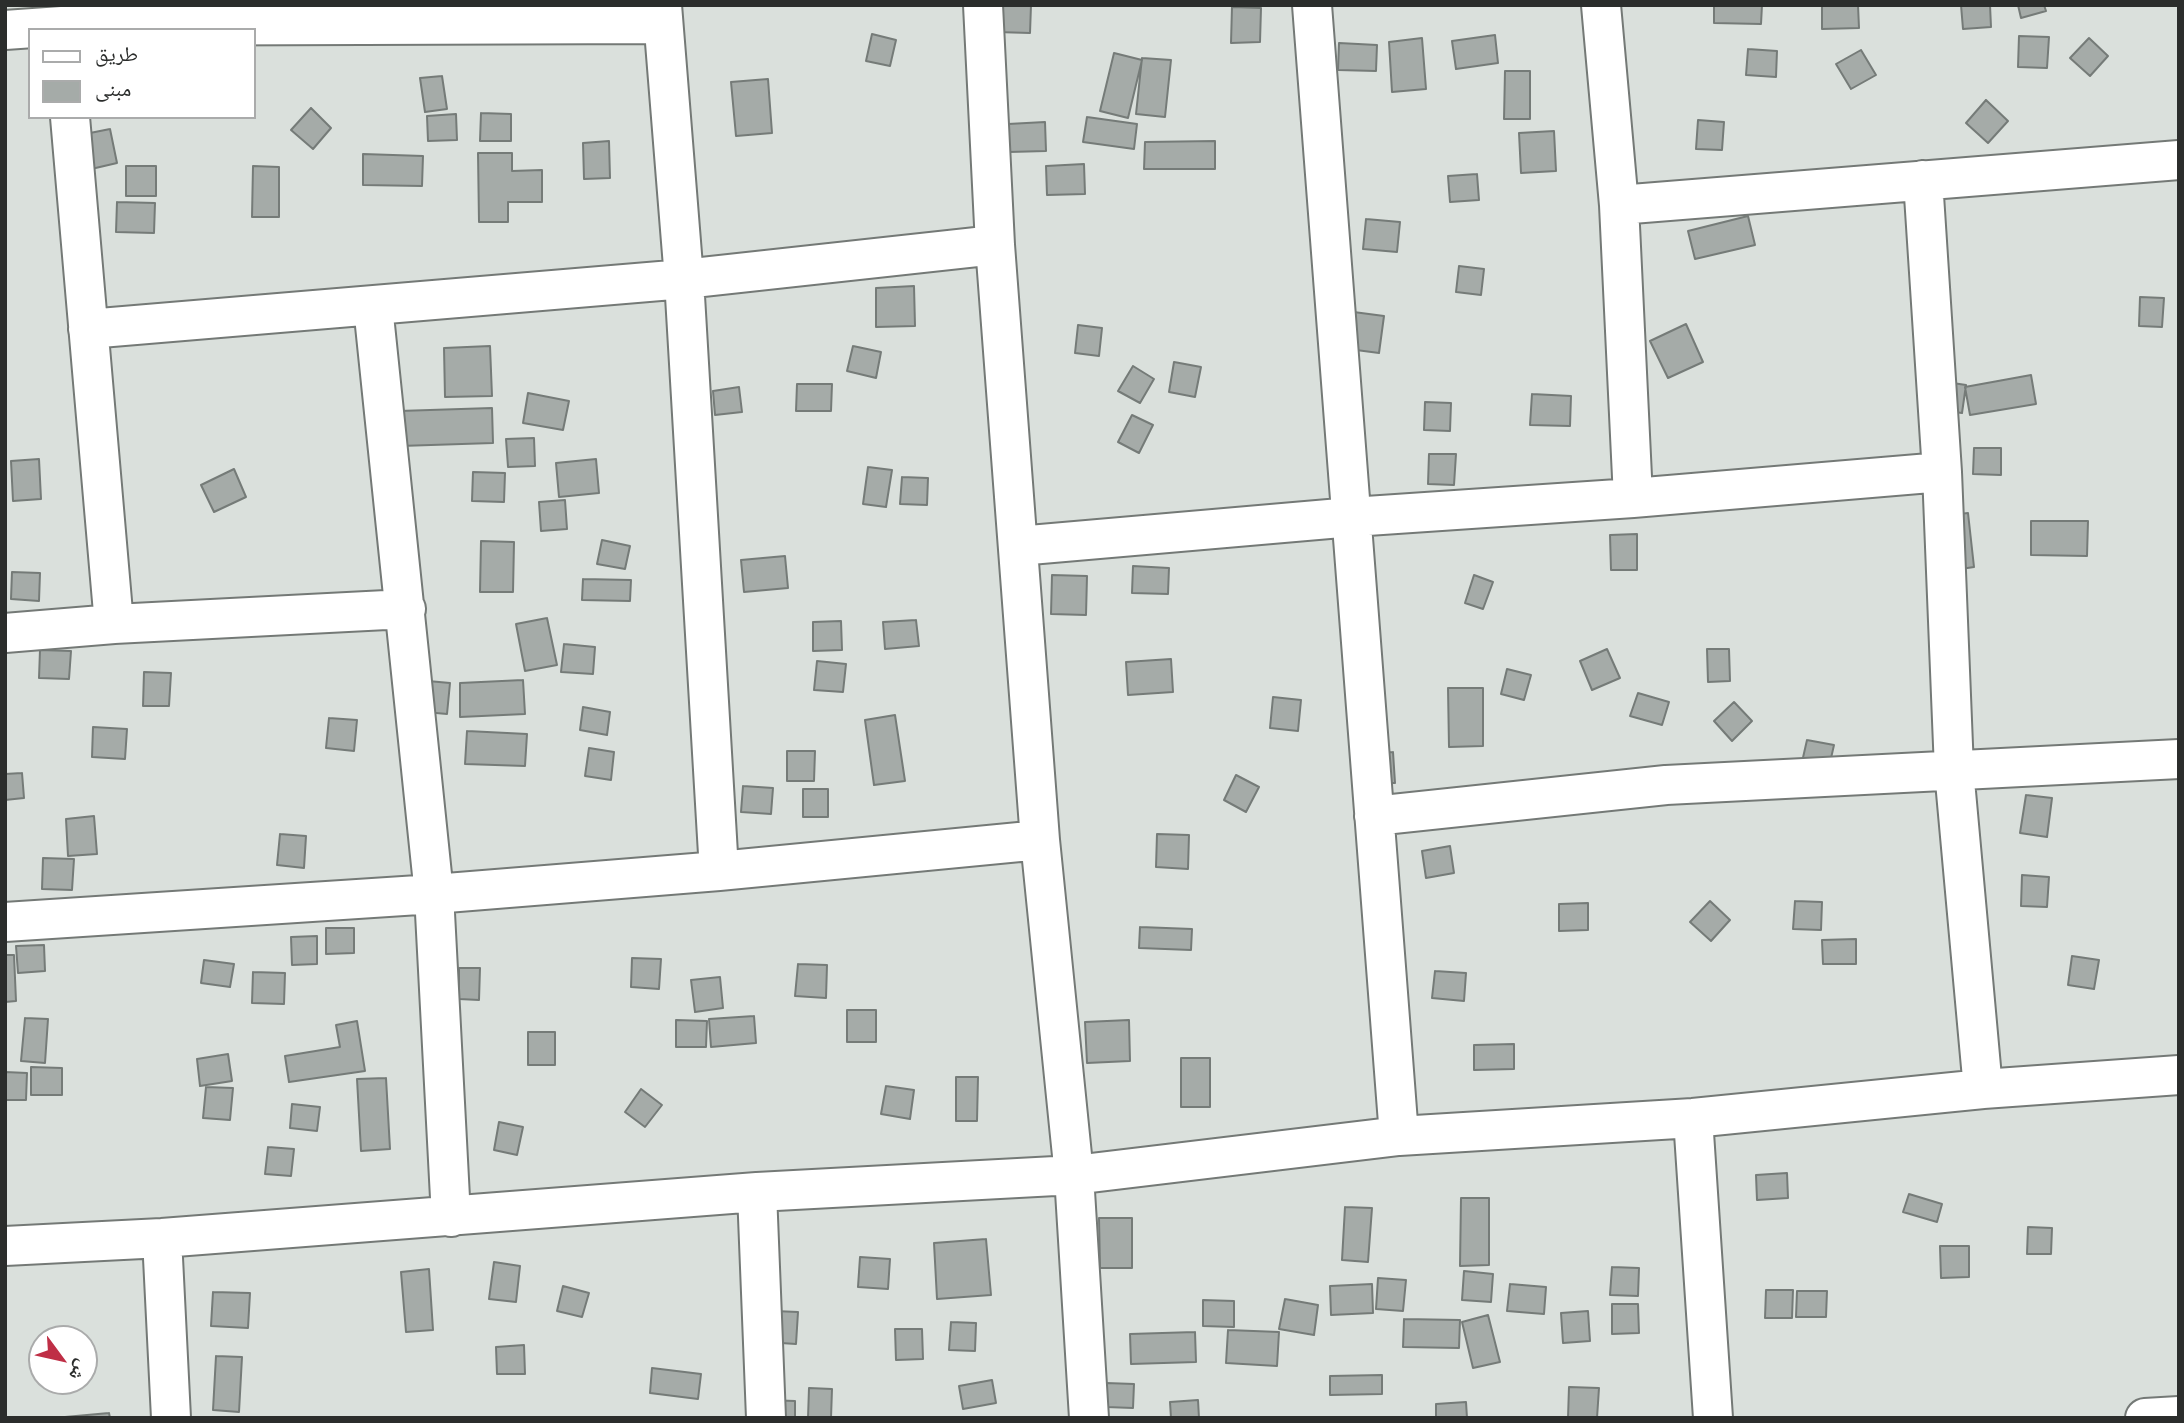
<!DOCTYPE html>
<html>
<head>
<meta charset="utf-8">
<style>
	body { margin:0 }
	#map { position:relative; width:2184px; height:1423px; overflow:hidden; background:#dae0dc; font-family:"Libre Baskerville","Noto Naskh Arabic",serif }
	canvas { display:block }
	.frame { position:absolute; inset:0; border:7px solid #2b2d2c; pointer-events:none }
	.legend { position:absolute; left:28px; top:28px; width:228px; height:91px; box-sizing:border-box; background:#fff; border:2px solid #aaabab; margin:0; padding:9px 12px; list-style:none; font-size:21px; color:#2b2d2c }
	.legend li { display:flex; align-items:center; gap:14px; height:35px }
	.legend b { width:35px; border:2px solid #aaabab }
	.north { position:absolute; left:28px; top:1325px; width:70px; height:70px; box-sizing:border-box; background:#fff; border:2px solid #aaabab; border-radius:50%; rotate:123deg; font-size:19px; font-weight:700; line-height:28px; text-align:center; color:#2b2d2c }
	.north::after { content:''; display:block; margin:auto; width:24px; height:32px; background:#bf2f46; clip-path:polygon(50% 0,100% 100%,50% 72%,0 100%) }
</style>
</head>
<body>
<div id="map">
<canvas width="2184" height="1423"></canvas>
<div class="frame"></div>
<ul class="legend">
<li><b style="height:9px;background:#fff"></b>طريق</li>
<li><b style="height:19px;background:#a5aba8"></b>مبنى</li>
</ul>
<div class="north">ش</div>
</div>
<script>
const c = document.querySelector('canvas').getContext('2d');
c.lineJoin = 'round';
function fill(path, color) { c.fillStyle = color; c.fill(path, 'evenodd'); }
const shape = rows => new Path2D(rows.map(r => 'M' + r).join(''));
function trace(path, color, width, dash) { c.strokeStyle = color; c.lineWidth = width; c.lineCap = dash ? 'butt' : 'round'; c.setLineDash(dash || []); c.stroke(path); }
const building = shape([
	[997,5,1031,5,1030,33,996,32,997,5],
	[1714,5,1762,5,1761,24,1714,23,1714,5],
	[1822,5,1858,5,1859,28,1822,29,1822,5],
	[1961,5,1990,5,1991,27,1963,29,1961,5],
	[2018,5,2044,5,2046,11,2021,18,2018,5],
	[1232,7,1261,8,1260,42,1231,43,1232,7],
	[872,34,896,40,890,66,866,61,872,34],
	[1495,35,1498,63,1456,69,1452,41,1495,35],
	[2019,36,2049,37,2047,68,2018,67,2019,36],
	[1422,38,1426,89,1392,92,1389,42,1422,38],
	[2089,38,2108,56,2090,76,2070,58,2089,38],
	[1339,43,1377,45,1376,71,1338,70,1339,43],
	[1748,49,1777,51,1776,77,1746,75,1748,49],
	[1861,50,1876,75,1851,89,1836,64,1861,50],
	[1114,53,1142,60,1128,118,1100,111,1114,53],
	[1142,58,1171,60,1165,117,1136,114,1142,58],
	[1505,71,1530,71,1530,119,1504,119,1505,71],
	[442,76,447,109,425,112,420,78,442,76],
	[768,79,772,133,736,136,731,82,768,79],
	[1986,100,2008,121,1988,143,1966,123,1986,100],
	[311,108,331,128,313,149,291,130,311,108],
	[481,113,511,114,511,141,480,141,481,113],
	[456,114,457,140,428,141,427,116,456,114],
	[1087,117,1137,124,1134,149,1083,142,1087,117],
	[1698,120,1724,122,1722,150,1696,149,1698,120],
	[1045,122,1046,151,1009,152,1008,124,1045,122],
	[110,129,117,163,87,170,80,135,110,129],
	[1554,131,1556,171,1521,173,1519,133,1554,131],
	[609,141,610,178,584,179,583,143,609,141],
	[1215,141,1215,169,1144,169,1145,142,1215,141],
	[478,153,512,153,512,171,542,170,542,202,508,202,508,222,479,222,478,153],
	[363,154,423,156,422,186,363,185,363,154],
	[1084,164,1085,194,1047,195,1046,166,1084,164],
	[126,166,156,166,156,196,126,196,126,166],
	[253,166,279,167,279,217,252,217,253,166],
	[1477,174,1479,200,1450,202,1448,176,1477,174],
	[117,202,155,203,154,233,116,232,117,202],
	[1748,216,1755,245,1695,259,1688,231,1748,216],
	[1366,219,1400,222,1397,252,1363,249,1366,219],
	[1459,266,1484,269,1481,295,1456,292,1459,266],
	[914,286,915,326,876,327,876,288,914,286],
	[2140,297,2164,298,2162,327,2139,326,2140,297],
	[1346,311,1384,316,1379,353,1341,348,1346,311],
	[1686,324,1703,362,1668,378,1650,341,1686,324],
	[1078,325,1102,328,1099,356,1075,353,1078,325],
	[490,346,492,396,445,397,444,348,490,346],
	[853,346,881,352,876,378,847,371,853,346],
	[1174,362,1201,367,1195,397,1169,392,1174,362],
	[1133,366,1154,379,1140,403,1118,391,1133,366],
	[2031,375,2036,404,1970,415,1965,387,2031,375],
	[1926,379,1966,385,1962,413,1922,408,1926,379],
	[797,384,832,384,831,411,796,411,797,384],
	[739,387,742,412,715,415,713,391,739,387],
	[528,393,569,401,563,430,523,423,528,393],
	[1532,394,1571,396,1570,426,1530,425,1532,394],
	[1425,402,1451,403,1450,431,1424,430,1425,402],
	[492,408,493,443,400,446,399,411,492,408],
	[1132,415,1153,425,1139,453,1118,442,1132,415],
	[534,438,535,466,508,467,506,439,534,438],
	[1974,448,2001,448,2001,475,1973,474,1974,448],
	[1429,454,1456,454,1454,485,1428,484,1429,454],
	[39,459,41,499,13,501,11,461,39,459],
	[596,459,599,493,559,497,556,463,596,459],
	[868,467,892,470,886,507,863,504,868,467],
	[234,469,246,497,214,512,201,485,234,469],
	[473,472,505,473,504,502,472,501,473,472],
	[902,477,928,478,927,505,900,504,902,477],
	[565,500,567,529,541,531,539,502,565,500],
	[1968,513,1974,567,1941,572,1934,517,1968,513],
	[2031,521,2088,521,2087,556,2031,555,2031,521],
	[1637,534,1637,570,1611,570,1610,535,1637,534],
	[602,540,630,546,625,569,597,564,602,540],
	[481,541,514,542,513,592,480,592,481,541],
	[785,556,788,588,744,592,741,560,785,556],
	[1133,566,1169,568,1168,594,1132,593,1133,566],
	[12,572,40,573,39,601,11,599,12,572],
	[1052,575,1087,576,1086,615,1051,614,1052,575],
	[1474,575,1493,582,1483,609,1465,603,1474,575],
	[583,579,631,580,630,601,582,600,583,579],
	[547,618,557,665,525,671,516,624,547,618],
	[916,620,919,646,885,649,883,622,916,620],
	[841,621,842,650,813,651,813,622,841,621],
	[564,644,595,647,593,674,561,672,564,644],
	[1607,649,1620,678,1592,690,1580,661,1607,649],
	[1707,649,1729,649,1730,681,1708,682,1707,649],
	[40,650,71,651,69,679,39,678,40,650],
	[1171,659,1173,692,1128,695,1126,662,1171,659],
	[817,661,846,664,843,692,814,690,817,661],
	[1507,669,1531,675,1524,700,1501,694,1507,669],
	[144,672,171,673,169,706,143,706,144,672],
	[406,679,450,683,447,714,403,710,406,679],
	[523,680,525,714,460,717,460,683,523,680],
	[1448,688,1483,688,1483,746,1449,747,1448,688],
	[1638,693,1669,702,1662,725,1630,716,1638,693],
	[1273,697,1301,700,1298,731,1270,728,1273,697],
	[1734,702,1752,721,1732,741,1714,721,1734,702],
	[583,707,610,712,607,735,580,730,583,707],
	[895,715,905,781,874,785,865,720,895,715],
	[329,718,357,720,354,751,326,748,329,718],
	[93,727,127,729,125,759,92,757,93,727],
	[467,731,527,734,525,766,465,764,467,731],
	[1807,740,1834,745,1829,767,1802,762,1807,740],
	[589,748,614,752,611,780,585,776,589,748],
	[787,751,815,751,814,781,787,781,787,751],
	[1393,752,1395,783,1370,783,1368,753,1393,752],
	[22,773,24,798,5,800,5,774,22,773],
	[1236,775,1259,787,1246,812,1224,800,1236,775],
	[743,786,773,788,771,814,741,812,743,786],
	[803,789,828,789,828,817,803,817,803,789],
	[2026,795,2052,798,2047,837,2020,833,2026,795],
	[94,816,97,854,68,856,66,819,94,816],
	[280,834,306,836,304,868,277,865,280,834],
	[1157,834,1189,835,1188,869,1156,867,1157,834],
	[1450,846,1454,873,1426,878,1422,851,1450,846],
	[43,858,74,859,72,890,42,889,43,858],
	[2022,875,2049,877,2047,907,2021,906,2022,875],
	[1710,901,1730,920,1711,941,1690,922,1710,901],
	[1795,901,1822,902,1821,930,1793,929,1795,901],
	[1588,903,1588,930,1559,931,1559,904,1588,903],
	[1140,927,1192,929,1191,950,1139,948,1140,927],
	[326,928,354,928,354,953,326,954,326,928],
	[317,936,317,964,292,965,291,937,317,936],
	[1856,939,1856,964,1823,964,1822,940,1856,939],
	[44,945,45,971,18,973,16,946,44,945],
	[5,955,14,955,16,1001,5,1002,5,955],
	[2072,956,2099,960,2094,989,2068,985,2072,956],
	[632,958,661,959,659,989,631,987,632,958],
	[204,960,234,964,230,987,201,983,204,960],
	[798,964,827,965,826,998,795,996,798,964],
	[459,968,480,968,479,1000,459,999,459,968],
	[1435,971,1466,973,1464,1001,1432,998,1435,971],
	[253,972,285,973,284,1004,252,1003,253,972],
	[720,977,723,1008,695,1012,691,980,720,977],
	[847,1010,876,1010,876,1042,847,1042,847,1010],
	[754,1016,756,1043,711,1047,709,1019,754,1016],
	[25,1018,48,1019,45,1063,21,1061,25,1018],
	[676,1020,707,1021,706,1047,676,1047,676,1020],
	[1129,1020,1130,1061,1087,1063,1085,1022,1129,1020],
	[357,1021,365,1071,289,1082,285,1056,340,1047,336,1025,357,1021],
	[528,1032,555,1032,555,1065,528,1065,528,1032],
	[1514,1044,1514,1069,1474,1070,1474,1045,1514,1044],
	[228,1054,232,1081,200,1086,197,1059,228,1054],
	[1181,1058,1210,1058,1210,1107,1181,1107,1181,1058],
	[31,1067,62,1068,62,1095,31,1095,31,1067],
	[5,1072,27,1073,26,1100,5,1100,5,1072],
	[956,1077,978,1077,977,1121,956,1121,956,1077],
	[386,1078,390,1149,361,1151,357,1079,386,1078],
	[886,1086,914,1090,910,1119,881,1114,886,1086],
	[206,1087,233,1088,230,1120,203,1118,206,1087],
	[641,1089,662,1105,645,1127,625,1112,641,1089],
	[292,1104,320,1107,317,1131,290,1128,292,1104],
	[499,1122,523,1127,517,1155,494,1150,499,1122],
	[268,1147,294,1149,291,1176,265,1174,268,1147],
	[1787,1173,1788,1198,1757,1200,1756,1175,1787,1173],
	[1909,1194,1942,1204,1937,1222,1903,1212,1909,1194],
	[1461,1198,1489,1198,1489,1265,1460,1266,1461,1198],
	[1345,1207,1372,1208,1368,1262,1342,1260,1345,1207],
	[1099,1218,1132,1218,1132,1268,1100,1268,1099,1218],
	[2028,1227,2052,1228,2051,1254,2027,1254,2028,1227],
	[986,1239,991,1295,937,1299,934,1243,986,1239],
	[1940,1246,1969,1246,1969,1277,1941,1278,1940,1246],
	[860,1257,890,1259,888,1289,858,1287,860,1257],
	[494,1262,520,1266,516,1302,489,1299,494,1262],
	[1612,1267,1639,1268,1638,1296,1610,1295,1612,1267],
	[429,1269,433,1330,406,1332,401,1272,429,1269],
	[1464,1271,1493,1274,1491,1302,1462,1300,1464,1271],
	[1378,1278,1406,1280,1403,1311,1376,1309,1378,1278],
	[1372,1284,1373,1313,1331,1315,1330,1286,1372,1284],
	[1510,1284,1546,1287,1544,1314,1507,1311,1510,1284],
	[563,1286,589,1293,582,1317,557,1311,563,1286],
	[1766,1290,1793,1290,1792,1318,1765,1318,1766,1290],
	[1797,1291,1827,1291,1826,1317,1796,1317,1797,1291],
	[213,1292,250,1293,248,1328,211,1326,213,1292],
	[1285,1299,1318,1305,1314,1335,1279,1329,1285,1299],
	[1203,1300,1234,1301,1234,1327,1203,1326,1203,1300],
	[1612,1304,1638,1304,1639,1333,1612,1334,1612,1304],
	[751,1310,798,1312,796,1344,750,1341,751,1310],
	[1588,1311,1590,1341,1563,1343,1561,1313,1588,1311],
	[1488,1315,1500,1362,1473,1368,1462,1322,1488,1315],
	[1404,1319,1460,1320,1459,1348,1403,1347,1404,1319],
	[951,1322,976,1323,975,1351,949,1350,951,1322],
	[895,1329,922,1329,923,1359,896,1360,895,1329],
	[1228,1330,1279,1332,1277,1366,1226,1363,1228,1330],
	[1195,1332,1196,1362,1131,1364,1130,1334,1195,1332],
	[524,1345,525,1374,497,1374,496,1347,524,1345],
	[216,1356,242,1357,239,1412,213,1410,216,1356],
	[652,1368,701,1374,698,1399,650,1393,652,1368],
	[1382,1375,1382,1394,1330,1395,1330,1376,1382,1375],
	[992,1380,996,1403,963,1409,959,1386,992,1380],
	[1106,1383,1134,1384,1133,1408,1106,1407,1106,1383],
	[1569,1387,1599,1388,1597,1418,1568,1418,1569,1387],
	[809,1388,832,1389,831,1418,808,1418,809,1388],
	[766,1400,795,1401,795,1418,765,1418,766,1400],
	[1198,1400,1199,1418,1171,1418,1170,1402,1198,1400],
	[1466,1402,1467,1418,1436,1418,1436,1404,1466,1402],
	[109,1413,110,1418,54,1418,109,1413]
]);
const minor = shape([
	[662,5,684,279,719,871],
	[983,5,995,245,1040,840,1074,1175,1089,1418],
	[1312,5,1399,1136],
	[1601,5,1619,205,1633,498],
	[5,30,62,26,663,24],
	[70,117,114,624],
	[1923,180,1942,472,1954,770,1983,1089],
	[1619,205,2179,160],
	[373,306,434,894,451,1217],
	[88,329,684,279,995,245],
	[1018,546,1352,517,1633,498,1942,472],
	[5,633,114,624,406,609],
	[1374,816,1666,785,2179,759],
	[5,922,434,894,719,871,1040,840],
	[1693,1118,1713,1418],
	[757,1192,766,1418],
	[162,1238,171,1418],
	[5,1246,162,1238,757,1192,1074,1175,1399,1136,1693,1118,1983,1089,2179,1075],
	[2145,1418,2179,1416]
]);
fill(building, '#a5aba8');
trace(building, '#757b78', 2);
trace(minor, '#747976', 42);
trace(minor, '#fff', 38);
</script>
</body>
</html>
